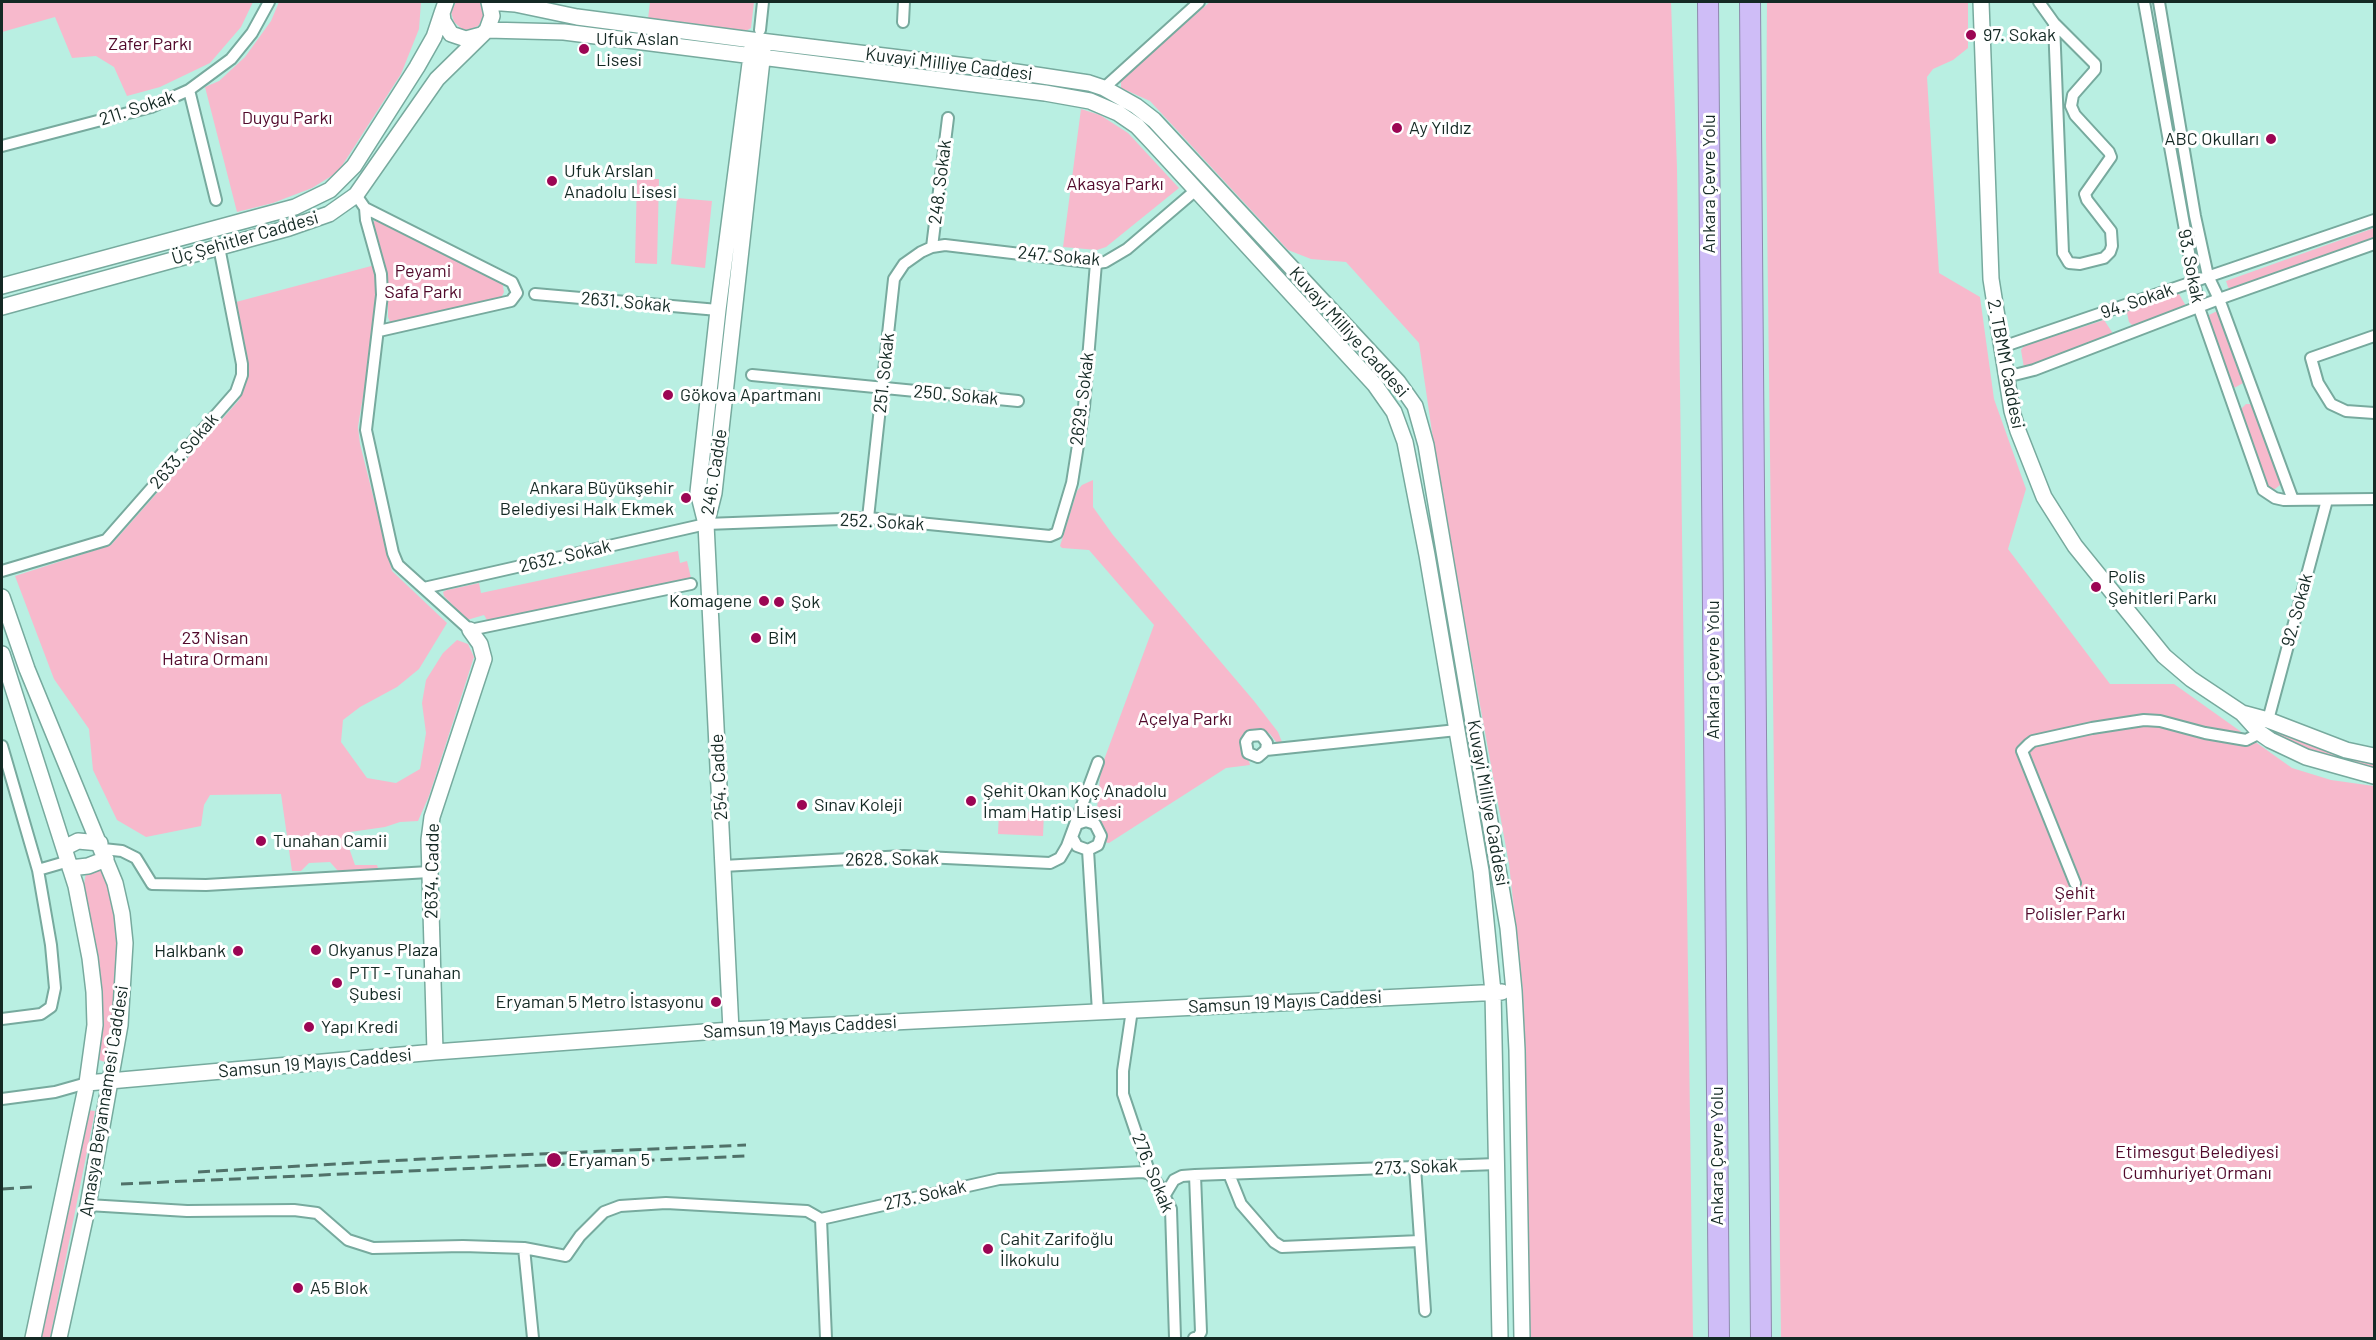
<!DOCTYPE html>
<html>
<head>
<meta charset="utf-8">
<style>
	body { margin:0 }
	#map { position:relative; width:2376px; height:1340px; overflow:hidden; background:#b9efe2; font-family:Barlow,sans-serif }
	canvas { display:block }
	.frame { position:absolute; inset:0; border:3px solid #142924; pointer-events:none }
</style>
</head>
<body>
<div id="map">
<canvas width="2376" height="1340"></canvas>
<div class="frame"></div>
</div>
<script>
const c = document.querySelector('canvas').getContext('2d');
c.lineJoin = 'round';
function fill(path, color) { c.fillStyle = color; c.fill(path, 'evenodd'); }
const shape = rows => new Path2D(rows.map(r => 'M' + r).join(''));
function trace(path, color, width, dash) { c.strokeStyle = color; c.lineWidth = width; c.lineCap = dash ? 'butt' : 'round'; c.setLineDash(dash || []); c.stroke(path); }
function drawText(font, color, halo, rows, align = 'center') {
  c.font = font + ' Barlow,sans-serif'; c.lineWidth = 6; c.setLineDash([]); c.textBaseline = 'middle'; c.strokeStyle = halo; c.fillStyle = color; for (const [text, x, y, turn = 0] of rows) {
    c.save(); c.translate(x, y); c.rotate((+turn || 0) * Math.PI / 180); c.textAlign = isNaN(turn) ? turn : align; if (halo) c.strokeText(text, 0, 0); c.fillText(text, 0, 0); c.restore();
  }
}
const green = shape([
	[2,2,253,2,241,27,210,63,160,87,127,96,114,67,96,56,72,58,55,17,2,32],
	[279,2,421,2,419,29,401,74,338,172,312,188,273,203,237,212,205,87,219,81,245,57,271,21],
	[456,2,480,2,485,11,484,17,478,26,468,30,462,29,454,22,451,12],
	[650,2,754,2,751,28,744,32,648,19],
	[1210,2,1671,2,1677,168,1693,1338,1530,1338,1523,992,1509,864,1439,480,1419,343,1346,262,1311,259,1288,250,1150,101,1121,88,1121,78],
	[1767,2,1968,2,1968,48,1953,60,1933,69,1927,77,1939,273,1980,297,1994,399,2026,489,2008,549,2110,684,2174,684,2292,768,2331,780,2374,786,2374,1338,1781,1338,1766,134],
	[1081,109,1100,115,1128,133,1179,188,1106,247,1097,250,1063,247],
	[637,179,659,179,657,264,635,263],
	[677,198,712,201,705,268,671,264],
	[375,220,502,281,504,292,502,296,499,300,395,325,390,322,388,317,388,280,373,223],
	[2374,228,2374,241,2231,291,2228,287,2226,281],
	[375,265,378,312,360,414,358,427,360,444,392,571,447,623,419,669,397,687,360,707,343,720,341,742,367,778,396,783,420,769,426,733,422,703,426,680,443,653,457,640,468,644,474,657,429,796,418,821,400,822,385,827,350,832,348,845,355,865,377,865,379,871,338,871,330,862,309,863,301,871,292,871,281,794,210,795,204,805,201,826,146,837,117,820,93,770,89,729,54,679,15,576,111,545,239,400,248,371,236,302],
	[2179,294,2186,306,2134,327,2129,322,2127,313,2129,309],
	[2217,311,2245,382,2236,387,2232,388,2207,316],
	[2104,320,2112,332,2111,335,2033,367,2024,368,2021,350,2024,346],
	[2246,404,2250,404,2254,408,2280,478,2280,485,2275,489,2267,489,2239,411],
	[1093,480,1093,507,1113,535,1254,701,1278,732,1282,742,1277,743,1270,734,1263,731,1242,740,1243,756,1249,761,1250,765,1226,768,1109,843,1104,842,1102,828,1096,818,1101,768,1154,625,1089,550,1062,548,1060,546,1077,491,1082,485],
	[678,551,680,563,687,561,691,578,487,620,484,615,467,620,444,596,443,592,447,590,479,583,481,593],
	[2272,729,2339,757,2374,764,2374,769,2312,752,2269,732],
	[999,811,1044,812,1043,836,998,834],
	[98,869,106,875,117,925,119,962,115,1012,105,1062,99,1060,103,1013,95,942,84,884,86,873],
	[87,1110,95,1111,50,1338,41,1338]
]);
const street = shape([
	[2039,2,2054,23,2095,64,2095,70,2073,95,2071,106,2075,115,2109,152,2111,157,2085,194,2087,200,2111,231,2112,246,2110,252,2104,258,2080,264,2069,263,2063,253,2054,23],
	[2144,2,2199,308,2263,490,2275,498,2284,500,2374,499],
	[2159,2,2195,216,2208,276,2219,299,2293,500],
	[903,22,904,2],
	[760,30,763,2],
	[1104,88,1199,2],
	[189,90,216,200],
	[2,146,151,107,189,90,231,59,252,33,269,2],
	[356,195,365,208,366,220,381,274,382,295,366,430,393,553,398,565,470,630,691,584],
	[365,208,506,279,512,282,517,293,511,301,379,331],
	[932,247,948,118],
	[535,294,718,310],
	[2374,336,2311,358,2318,383,2331,404,2346,411,2374,413],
	[2002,347,2374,220],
	[752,375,1018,401],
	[2006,377,2034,370,2219,299,2374,244],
	[868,518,894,279,904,264,921,252,932,247,945,245,1096,263,1105,262,1127,249,1196,190],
	[2,571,106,540,236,392,242,375,242,364,219,247],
	[424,588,706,524,868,518,1050,536,1057,533,1072,483,1084,407,1096,263],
	[2268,720,2327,500],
	[2,746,38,870,51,945,55,988,51,1007,41,1014,2,1019],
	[1266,750,1267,743,1261,735,1250,736,1246,742,1248,753,1258,757,1266,750,1457,730],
	[103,849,122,851,136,858,152,884,206,885,429,872],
	[1088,850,1077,846,1072,837,1077,824,1086,821,1095,824,1101,836,1098,845,1088,850,1098,1012],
	[723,866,904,856,1050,863,1060,858,1067,846,1098,762],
	[38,870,69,861],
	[2075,883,2022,751,2029,744,2033,741,2092,728,2144,720,2160,721,2205,733,2246,740,2260,733],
	[1132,1010,1123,1071,1123,1094,1150,1174,1160,1187,1171,1209,1175,1338],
	[2,1099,55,1092,87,1083],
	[1415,1167,1425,1311],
	[1229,1174,1241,1204,1274,1242,1282,1247,1420,1241],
	[1165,1195,1174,1180,1182,1176,1195,1175,1497,1164],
	[88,1205,187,1211,294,1210,317,1213,348,1240,373,1248,463,1246,524,1248,566,1256,580,1236,604,1212,620,1206,666,1203,807,1211,821,1219],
	[524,1248,533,1338],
	[826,1338,821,1219,999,1179,1143,1172,1150,1174],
	[1194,1338,1198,1337,1201,1332,1195,1175]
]);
const secondary = shape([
	[446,2,442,13,443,21,451,34,466,39,481,35],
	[489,2,515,4,577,17,752,40,1016,72,1089,83,1104,88,1136,106,1154,120,1398,382,1415,406,1426,445,1508,928,1514,991,1517,1050,1522,1338],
	[1981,2,1991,279,2012,411,2018,431,2044,497,2075,546,2164,656,2191,679,2242,713,2260,733,2270,740,2306,757,2374,776],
	[487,30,564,32,1045,93,1090,101,1118,113,1137,126,1153,143,1375,385,1394,412,1405,442,1427,555,1481,871,1493,992,1500,1338],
	[2,286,295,207,330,190,354,166,417,67,434,37,442,13],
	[2,307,289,228,329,214,356,195,437,79,487,30,492,16,489,2],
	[707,521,714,493,763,51],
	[2,597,27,669,115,883,122,914,125,943,120,1025,88,1205,59,1338],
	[2,654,76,886,90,958,94,992,95,1025,87,1083,33,1338],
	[2242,713,2268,720,2346,750,2374,756],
	[64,848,78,841,100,843],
	[70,868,88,866,106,859],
	[731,1030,706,524,698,492,718,310,752,48],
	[435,1052,429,840,432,817,484,659,480,644,470,630],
	[87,1083,435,1052,731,1030,1502,992]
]);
const highway = shape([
	[1708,2,1719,1338],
	[1750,2,1761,1338]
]);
const rail = shape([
	[198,1172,423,1159,746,1145],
	[121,1184,746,1156],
	[2,1189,33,1187]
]);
const markers = [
	[1971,35,6,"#9c0654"],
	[584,49,6,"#9c0654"],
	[1397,128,6,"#9c0654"],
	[2271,139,6,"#9c0654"],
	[552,181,6,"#9c0654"],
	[668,395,6,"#9c0654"],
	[686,498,6,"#9c0654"],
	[2096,587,6,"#9c0654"],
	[764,601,6,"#9c0654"],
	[779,602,6,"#9c0654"],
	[756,638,6,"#9c0654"],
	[971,801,6,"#9c0654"],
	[802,805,6,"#9c0654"],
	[261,841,6,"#9c0654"],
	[316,950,6,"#9c0654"],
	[238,951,6,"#9c0654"],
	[337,983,6,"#9c0654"],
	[716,1002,6,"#9c0654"],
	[309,1027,6,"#9c0654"],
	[554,1160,8,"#9c0654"],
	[988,1249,6,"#9c0654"],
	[298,1288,6,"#9c0654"]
];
const poiNames = [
	["97. Sokak",1983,35],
	["Ufuk Aslan",596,39],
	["Lisesi",596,60],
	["Ay Yıldız",1409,128],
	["ABC Okulları",2259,139,"right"],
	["Ufuk Arslan",564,171],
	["Anadolu Lisesi",564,192],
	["Gökova Apartmanı",680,395],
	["Ankara Büyükşehir",674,488,"right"],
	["Belediyesi Halk Ekmek",674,509,"right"],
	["Polis",2108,577],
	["Şehitleri Parkı",2108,598],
	["Komagene",752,601,"right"],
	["Şok",791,602],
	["BİM",768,638],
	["Şehit Okan Koç Anadolu",983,791],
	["İmam Hatip Lisesi",983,812],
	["Sınav Koleji",814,805],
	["Tunahan Camii",273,841],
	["Okyanus Plaza",328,950],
	["Halkbank",226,951,"right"],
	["PTT - Tunahan",349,973],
	["Şubesi",349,994],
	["Eryaman 5 Metro İstasyonu",704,1002,"right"],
	["Yapı Kredi",321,1027],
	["Eryaman 5",568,1160],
	["Cahit Zarifoğlu",1000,1239],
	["İlkokulu",1000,1260],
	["A5 Blok",310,1288]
];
const parkNames = [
	["Zafer Parkı",150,44],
	["Duygu Parkı",287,118],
	["Akasya Parkı",1115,184],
	["Peyami",423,271],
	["Safa Parkı",423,292],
	["23 Nisan",215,638],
	["Hatıra Ormanı",215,659],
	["Açelya Parkı",1185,719],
	["Şehit",2075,893],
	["Polisler Parkı",2075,914],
	["Etimesgut Belediyesi",2197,1152],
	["Cumhuriyet Ormanı",2197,1173]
];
const streetNames = [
	["Kuvayi Milliye Caddesi",949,64,7],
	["211. Sokak",137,108,-18],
	["248. Sokak",940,182,-83],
	["Ankara Çevre Yolu",1709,184,-90],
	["Üç Şehitler Caddesi",245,238,-16],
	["247. Sokak",1059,256,5],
	["93. Sokak",2191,266,79],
	["94. Sokak",2137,301,-19],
	["2631. Sokak",626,302,5],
	["Kuvayi Milliye Caddesi",1349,332,48],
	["2. TBMM Caddesi",2006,364,79],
	["251. Sokak",884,373,-84],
	["250. Sokak",956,395,5],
	["2629. Sokak",1082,399,-83],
	["2633. Sokak",184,451,-49],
	["246. Cadde",714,472,-81],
	["252. Sokak",882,522,3],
	["2632. Sokak",565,556,-13],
	["92. Sokak",2297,610,-75],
	["Ankara Çevre Yolu",1713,670,-90],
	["254. Cadde",719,777,-93],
	["Kuvayi Milliye Caddesi",1488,803,80],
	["2628. Sokak",892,859,-1],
	["2634. Cadde",432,871,-89],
	["Samsun 19 Mayıs Caddesi",1285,1002,-3],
	["Samsun 19 Mayıs Caddesi",800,1027,-3],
	["Samsun 19 Mayıs Caddesi",315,1063,-5],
	["Amasya Beyannamesi Caddesi",104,1101,-81],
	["Ankara Çevre Yolu",1717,1156,-90],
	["273. Sokak",1416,1167,-2],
	["276. Sokak",1153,1173,68],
	["273. Sokak",925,1195,-13]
];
fill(green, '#f7b9cc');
trace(street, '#77aa9e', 14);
trace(secondary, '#77aa9e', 18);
trace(highway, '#8e89ad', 22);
trace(street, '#fff', 10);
trace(secondary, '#fff', 15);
trace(highway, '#cfbdf7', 20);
trace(rail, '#507169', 3, [12, 6]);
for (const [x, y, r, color] of markers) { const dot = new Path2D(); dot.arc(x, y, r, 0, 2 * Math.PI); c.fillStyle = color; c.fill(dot); trace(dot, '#fff', 2); }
drawText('18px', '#142924', '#fff', poiNames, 'left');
drawText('18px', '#51092b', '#fff', parkNames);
drawText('18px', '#142924', '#fff', streetNames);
</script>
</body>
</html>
